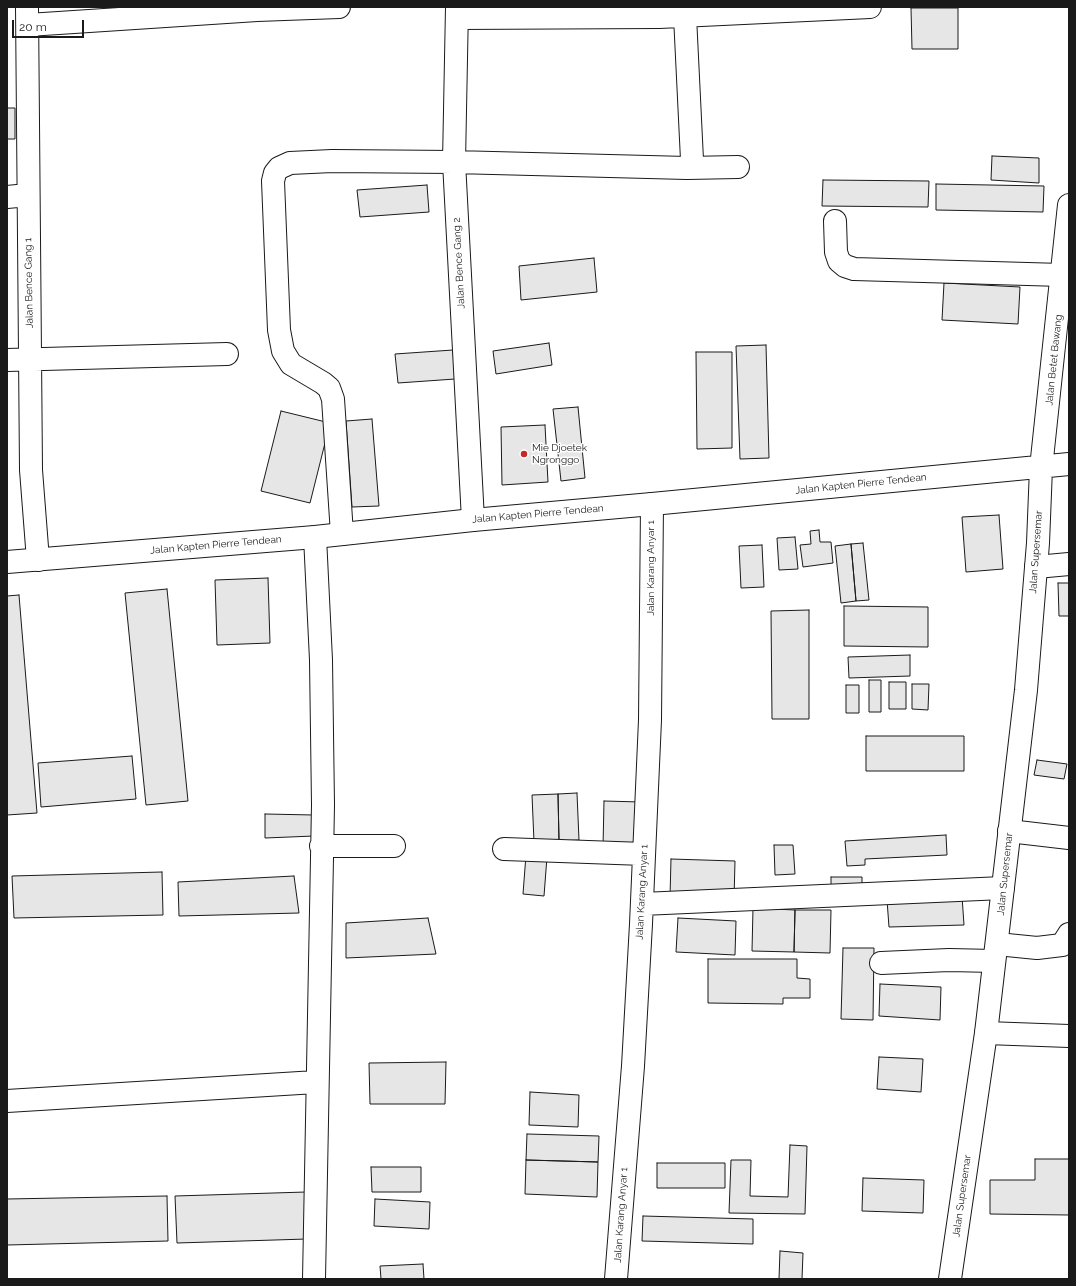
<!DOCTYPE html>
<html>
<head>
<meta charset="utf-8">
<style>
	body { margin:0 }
	#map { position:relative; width:1076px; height:1286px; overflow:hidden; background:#fff; font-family:Raleway,sans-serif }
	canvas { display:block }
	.frame { position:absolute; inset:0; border:8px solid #1a1a1a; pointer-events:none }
	.scale { position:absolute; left:12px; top:20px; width:72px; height:18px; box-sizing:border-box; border:2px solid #1a1a1a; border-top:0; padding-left:5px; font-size:12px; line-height:14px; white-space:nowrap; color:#1a1a1a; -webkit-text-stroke:3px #fff; paint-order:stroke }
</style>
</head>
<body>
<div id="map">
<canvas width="1076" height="1286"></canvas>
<div class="frame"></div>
<div class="scale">20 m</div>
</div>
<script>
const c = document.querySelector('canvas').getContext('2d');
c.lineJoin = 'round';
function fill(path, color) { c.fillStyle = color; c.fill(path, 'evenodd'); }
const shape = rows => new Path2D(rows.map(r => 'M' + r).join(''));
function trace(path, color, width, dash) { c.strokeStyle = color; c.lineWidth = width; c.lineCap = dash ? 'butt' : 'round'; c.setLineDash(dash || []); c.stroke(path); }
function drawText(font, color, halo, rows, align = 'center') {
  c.font = font + ' Raleway,sans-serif'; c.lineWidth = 3; c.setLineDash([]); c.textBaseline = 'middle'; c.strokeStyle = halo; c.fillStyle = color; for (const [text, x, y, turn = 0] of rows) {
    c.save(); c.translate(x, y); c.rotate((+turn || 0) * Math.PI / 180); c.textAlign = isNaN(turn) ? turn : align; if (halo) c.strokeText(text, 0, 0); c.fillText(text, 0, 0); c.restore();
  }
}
const building = shape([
	[911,8,958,8,958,49,912,49,911,8],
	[7,108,15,108,15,139,7,139,7,108],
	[992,156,1039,158,1039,183,991,180,992,156],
	[823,180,929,181,928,207,822,206,823,180],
	[936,184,1044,186,1043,212,936,210,936,184],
	[427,185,429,212,360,217,357,190,427,185],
	[594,258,597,292,521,300,519,266,594,258],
	[944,283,1020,287,1018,324,942,320,944,283],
	[549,343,552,365,496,374,493,351,549,343],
	[766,345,769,458,740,459,736,346,766,345],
	[453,350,455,379,398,383,395,354,453,350],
	[696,352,732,352,732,448,697,449,696,352],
	[578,407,585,478,561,481,553,409,578,407],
	[281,411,330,423,310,503,261,491,281,411],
	[372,419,379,506,352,507,346,421,372,419],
	[545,425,548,482,502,485,501,427,545,425],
	[999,515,1003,569,966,572,962,517,999,515],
	[819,530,820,542,831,542,833,563,803,567,800,545,811,544,810,531,819,530],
	[795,537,798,569,779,570,777,538,795,537],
	[863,543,869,600,856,601,851,544,863,543],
	[851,544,856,601,841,603,835,546,851,544],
	[762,545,764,587,741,588,739,546,762,545],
	[268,578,270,643,217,645,215,580,268,578],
	[1058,583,1069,583,1069,616,1059,616,1058,583],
	[167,589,188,801,146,805,125,593,167,589],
	[19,595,37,813,7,815,7,596,19,595],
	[844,606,928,607,928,647,844,646,844,606],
	[809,610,809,719,772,719,771,611,809,610],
	[910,655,910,676,849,678,848,657,910,655],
	[869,680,881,680,881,712,869,712,869,680],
	[889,682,906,682,906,709,889,709,889,682],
	[912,684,929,684,928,710,912,709,912,684],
	[846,685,859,685,859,713,846,713,846,685],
	[866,736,964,736,964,771,866,771,866,736],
	[132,756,136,799,41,807,38,763,132,756],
	[1037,760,1067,764,1064,779,1034,775,1037,760],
	[577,793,579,840,559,841,558,794,577,793],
	[558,794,559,841,534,842,532,795,558,794],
	[604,801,641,802,640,847,603,847,604,801],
	[265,814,314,815,314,836,265,838,265,814],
	[946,835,947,855,865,859,865,865,847,866,845,841,946,835],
	[774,845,793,845,795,874,775,875,774,845],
	[526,855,547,857,544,896,523,894,526,855],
	[671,859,735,861,734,899,670,897,671,859],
	[162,872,163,915,14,918,12,876,162,872],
	[294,876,299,913,179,916,178,882,294,876],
	[831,877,862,877,862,892,831,892,831,877],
	[962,896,964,925,889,927,887,900,962,896],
	[753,908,795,910,794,952,752,951,753,908],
	[795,910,831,910,830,953,794,952,795,910],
	[428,918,436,954,346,958,346,923,428,918],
	[678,918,736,921,735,955,676,952,678,918],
	[843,948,874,948,873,1020,841,1019,843,948],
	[708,959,797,959,797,978,810,979,810,998,783,998,783,1004,708,1003,708,959],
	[880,984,941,987,940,1020,879,1016,880,984],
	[879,1057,923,1059,921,1092,877,1089,879,1057],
	[446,1062,445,1104,370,1104,369,1063,446,1062],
	[530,1092,579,1095,578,1127,529,1125,530,1092],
	[527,1134,599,1136,598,1162,526,1160,527,1134],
	[790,1145,807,1146,805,1214,729,1213,731,1160,751,1160,750,1196,788,1197,790,1145],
	[1035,1159,1069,1159,1069,1215,990,1214,990,1180,1035,1180,1035,1159],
	[526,1160,598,1162,597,1197,525,1194,526,1160],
	[657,1163,725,1163,725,1188,657,1188,657,1163],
	[371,1167,421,1167,421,1192,372,1192,371,1167],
	[863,1178,924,1180,923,1213,862,1211,863,1178],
	[306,1192,307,1239,177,1243,175,1196,306,1192],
	[167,1196,168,1241,7,1245,7,1199,167,1196],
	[375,1199,430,1202,429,1229,374,1226,375,1199],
	[643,1216,753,1219,753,1244,642,1241,643,1216],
	[780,1251,803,1253,802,1279,779,1279,780,1251],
	[423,1264,424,1279,381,1279,380,1266,423,1264]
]);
const minor = shape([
	[27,7,31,470,38,560],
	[457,7,454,162,473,520],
	[457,18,659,17,870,7],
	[28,25,257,10,339,7],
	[687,168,738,167],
	[7,197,28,195],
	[835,221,836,252,839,261,845,266,854,269,1062,275],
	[7,360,227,354],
	[342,534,333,399,329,388,323,383,291,364,283,351,279,330,273,181,275,173,279,168,290,163,332,161,454,162,687,168,692,160,685,16],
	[1036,567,1069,564],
	[1009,831,1069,838],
	[321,846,394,846],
	[504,849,644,854],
	[642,904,1003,888],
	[997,944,1037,948,1062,945,1069,934],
	[881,963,949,960,994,961],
	[986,1033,1069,1036],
	[7,1101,316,1082],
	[314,1279,323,805,321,660,315,537],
	[616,1279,633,1066,641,924,650,720,652,504]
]);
const major = shape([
	[7,562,315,537,473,520,652,504,1069,464],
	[950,1279,986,1033,1026,690,1038,543,1041,468,1069,205]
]);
const markers = [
	[524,454,4,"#c62828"]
];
const streetNames = [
	["Jalan Bence Gang 2",459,263,-93],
	["Jalan Bence Gang 1",29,283,-91],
	["Jalan Betet Bawang",1054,360,-84],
	["Jalan Kapten Pierre Tendean",861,484,-6],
	["Jalan Kapten Pierre Tendean",538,514,-5],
	["Jalan Kapten Pierre Tendean",216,545,-5],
	["Jalan Supersemar",1036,552,-86],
	["Jalan Karang Anyar 1",651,568,-90],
	["Jalan Supersemar",1005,874,-84],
	["Jalan Karang Anyar 1",642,892,-87],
	["Jalan Supersemar",962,1196,-82],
	["Jalan Karang Anyar 1",621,1215,-86]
];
const poiNames = [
	["Mie Djoetek",532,448],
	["Ngronggo",532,460]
];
fill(building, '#e6e6e6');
trace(building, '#1a1a1a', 1);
trace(minor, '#1a1a1a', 24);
trace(major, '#1a1a1a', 24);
trace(minor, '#fff', 22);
trace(major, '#fff', 22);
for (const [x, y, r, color] of markers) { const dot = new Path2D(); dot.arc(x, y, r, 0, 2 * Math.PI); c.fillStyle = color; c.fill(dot); trace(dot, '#fff', 1.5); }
drawText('10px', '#1a1a1a', '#fff', streetNames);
drawText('10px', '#1a1a1a', '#fff', poiNames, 'left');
</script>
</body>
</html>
